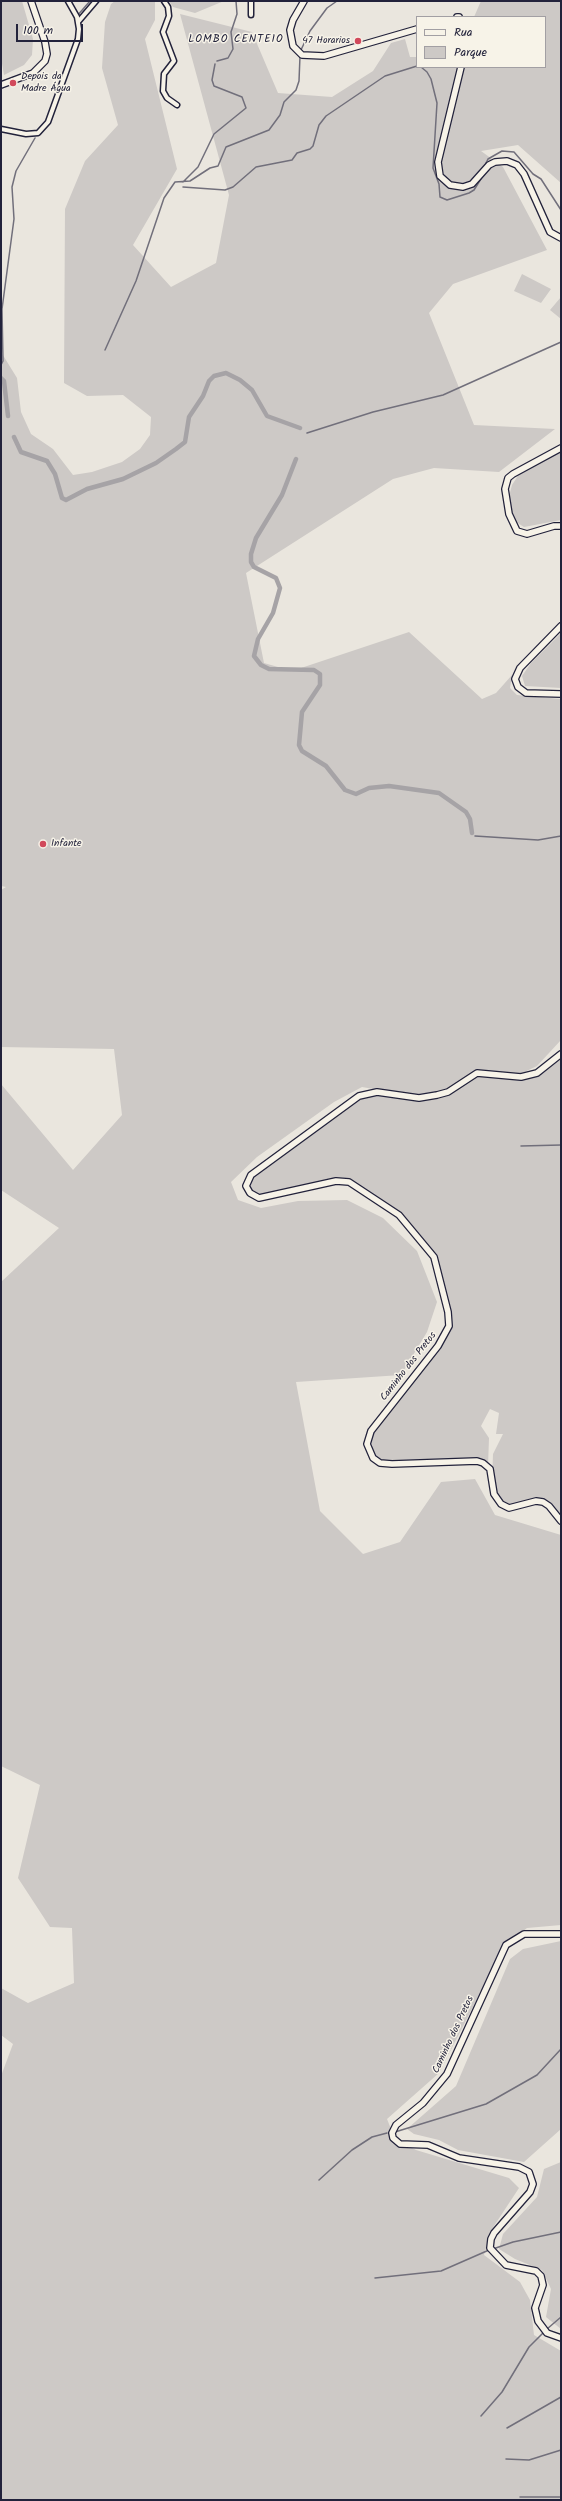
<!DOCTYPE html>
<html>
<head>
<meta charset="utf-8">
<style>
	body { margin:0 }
	#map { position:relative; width:562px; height:2501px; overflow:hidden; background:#eae6de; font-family:Kalam,sans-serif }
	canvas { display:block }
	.frame { position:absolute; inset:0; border:2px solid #22223b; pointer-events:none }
	.legend { position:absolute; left:416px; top:16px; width:130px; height:52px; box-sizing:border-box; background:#f7f3e8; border:1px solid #a29fa3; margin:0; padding:5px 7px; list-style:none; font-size:12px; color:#22223b }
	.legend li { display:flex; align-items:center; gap:8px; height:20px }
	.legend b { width:20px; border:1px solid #a29fa3 }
	.scale { position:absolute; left:16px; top:24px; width:67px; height:18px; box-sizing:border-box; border:2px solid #22223b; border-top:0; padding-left:5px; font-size:12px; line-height:14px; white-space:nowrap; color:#22223b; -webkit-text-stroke:3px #f7f3e8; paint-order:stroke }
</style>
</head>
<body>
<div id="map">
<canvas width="562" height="2501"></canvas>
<div class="frame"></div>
<ul class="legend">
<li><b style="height:5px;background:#f7f3e8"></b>Rua</li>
<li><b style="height:11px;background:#cdc9c6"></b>Parque</li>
</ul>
<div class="scale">100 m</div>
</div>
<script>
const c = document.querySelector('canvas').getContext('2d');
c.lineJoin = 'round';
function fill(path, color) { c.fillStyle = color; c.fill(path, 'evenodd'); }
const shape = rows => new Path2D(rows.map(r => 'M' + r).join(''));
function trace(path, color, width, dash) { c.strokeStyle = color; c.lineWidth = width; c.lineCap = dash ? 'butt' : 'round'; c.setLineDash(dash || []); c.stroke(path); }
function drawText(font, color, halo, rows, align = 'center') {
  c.font = font + ' Kalam,sans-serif'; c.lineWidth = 3; c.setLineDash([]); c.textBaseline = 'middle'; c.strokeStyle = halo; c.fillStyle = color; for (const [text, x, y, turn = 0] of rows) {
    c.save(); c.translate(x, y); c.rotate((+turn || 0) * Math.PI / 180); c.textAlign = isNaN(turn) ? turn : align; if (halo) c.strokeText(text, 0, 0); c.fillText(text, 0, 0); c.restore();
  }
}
const green = shape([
	[1,1,22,1,33,39,32,55,24,65,4,75,1,58],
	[115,1,155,2,155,20,145,39,177,169,133,245,171,287,216,263,229,195,180,14,252,32,278,93,332,97,373,71,391,43,405,39,410,57,417,57,417,67,545,67,545,17,474,17,481,1,561,1,561,183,518,145,481,151,503,167,547,250,453,284,429,313,474,425,555,429,499,472,434,468,393,479,246,573,264,663,292,671,409,632,482,699,496,693,512,675,510,688,517,695,561,699,561,1040,537,1066,516,1076,537,1073,561,1054,561,1521,549,1506,529,1503,516,1506,501,1504,492,1483,493,1454,503,1434,496,1434,499,1413,490,1409,481,1426,489,1438,488,1466,477,1461,385,1464,369,1452,371,1431,446,1334,449,1319,439,1273,425,1243,399,1215,343,1181,253,1196,247,1189,251,1175,365,1094,420,1097,362,1087,334,1102,257,1157,231,1182,238,1200,261,1208,298,1201,347,1200,383,1218,417,1251,437,1302,427,1332,401,1375,296,1382,320,1511,363,1554,400,1542,441,1482,475,1479,495,1515,561,1535,561,1925,527,1928,501,1948,473,2007,439,2073,387,2119,395,2139,416,2150,509,2178,519,2188,492,2229,484,2255,520,2282,530,2300,534,2335,561,2351,561,2500,1,2500,1,2076,13,2044,1,2035,1,1988,28,2003,74,1983,72,1928,50,1927,18,1878,40,1785,1,1766,1,1282,59,1228,1,1190,1,1084,73,1170,122,1115,114,1049,1,1047,1,890,6,887,1,886,1,352,17,378,21,412,31,434,53,449,73,475,92,472,122,462,140,449,150,435,151,417,123,395,87,396,64,383,65,209,85,161,118,125,102,68,105,22,111,4],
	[169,1,224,1,195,13,173,7],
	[522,274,551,289,541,303,514,291],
	[561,297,561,319,550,310],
	[561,451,561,520,524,527,513,520,508,500,512,485,521,471],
	[561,633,561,688,525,686,522,676,531,663],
	[561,1941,561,2129,524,2162,458,2150,439,2140,414,2134,407,2129,456,2086,510,1959,523,1949],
	[561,2162,561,2329,546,2317,551,2289,542,2270,515,2259,499,2249,503,2234,537,2197,544,2169]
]);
const stream = shape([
	[77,16,90,1],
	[300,52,310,31,327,8,337,1],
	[217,61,228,58,233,49,231,32,237,14,236,1],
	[421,67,427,72,431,79,437,103,433,168,439,184,440,197,447,200,469,193,474,190,484,174],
	[486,163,488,159,502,151,514,152,533,174,541,179,561,210],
	[183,182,198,167,214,134,246,108,242,97,214,86,212,80,215,64],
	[183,187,225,190,233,187,256,167,292,160,297,153,310,149,313,146,319,125,326,116,385,76,417,66],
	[105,350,136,281,164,198,175,182,190,181,210,168,218,166,226,147,269,130,280,115,284,102,296,90,299,81,300,56],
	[1,365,3,361,2,309,14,219,12,187,16,171,35,138],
	[307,433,373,412,443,395,561,342],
	[475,836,538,840,561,836],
	[521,1146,561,1145],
	[395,2132,486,2104,537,2075,561,2049],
	[319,2180,352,2150,372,2137,387,2133],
	[493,2249,513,2242,561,2232],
	[375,2278,441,2271,489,2250],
	[547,2329,561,2317],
	[481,2416,502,2392,529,2347,543,2333],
	[507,2428,561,2397],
	[506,2459,529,2460,561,2450],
	[520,2497,561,2497]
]);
const canal = shape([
	[1,378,4,381,8,416],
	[14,437,21,452,47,461,55,474,62,498,66,500,87,489,123,479,156,463,176,449,185,442,189,417,203,396,209,381,214,376,226,373,240,380,252,390,267,416,300,428],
	[296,459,282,495,256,538,251,554,251,562,254,567,276,578,280,588,273,613,258,639,254,656,261,665,269,669,314,670,320,674,320,685,302,712,299,745,302,751,326,766,345,790,356,794,369,788,389,786,439,793,466,812,470,819,472,833]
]);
const minor = shape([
	[164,1,168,7,169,16,163,32,174,61,164,74,163,91,167,98,177,105],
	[251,15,251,1],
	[78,22,96,1],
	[1,129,26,134,38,133,48,122,78,39,79,29,77,17,68,1]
]);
const secondary = shape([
	[304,1,293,20,290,30,293,46,302,55,324,56,417,29],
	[457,17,459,17],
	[461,67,438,162,440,176,450,185,463,187,472,184,489,165,495,162,507,161,517,165,524,174,550,232,561,238],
	[1,85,33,73,45,61,47,54,45,42,31,1],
	[561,448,513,474,508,478,505,489,509,514,517,531,527,534,554,526,561,526],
	[561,626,520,668,515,679,518,687,526,693,561,694],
	[561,1054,537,1073,521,1077,477,1073,448,1092,437,1095,419,1098,377,1092,359,1096,251,1175,246,1186,250,1193,259,1198,336,1181,349,1182,399,1215,434,1257,448,1312,449,1326,438,1346,371,1431,367,1444,373,1458,380,1463,392,1464,477,1461,483,1463,490,1469,494,1494,501,1504,509,1508,536,1501,543,1502,549,1506,561,1521],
	[561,1934,524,1934,506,1945,447,2074,423,2103,396,2125,392,2133,393,2138,400,2144,428,2145,459,2158,519,2167,529,2172,533,2184,530,2192,494,2233,491,2239,490,2248,506,2265,536,2271,541,2276,543,2285,535,2308,538,2321,547,2333,561,2338]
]);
const markers = [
	[358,41,4,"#d1495b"],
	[13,83,4,"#d1495b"],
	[43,844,4,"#d1495b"]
];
const poiNames = [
	["47 Horarios",350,41,"right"],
	["Depois da",21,77],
	["Madre Água",21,89],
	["Infante",51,844]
];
const streetNames = [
	["Caminho dos Pretos",409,1367,-52],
	["Caminho dos Pretos",454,2035,-65]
];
const neighbourhoodNames = [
	["LOMBO CENTEIO",236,40]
];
fill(green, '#cdc9c6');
trace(stream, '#716f7b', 1.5);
trace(canal, '#a6a3a6', 4.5);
trace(minor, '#22223b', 7);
trace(secondary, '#22223b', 8);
trace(minor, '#f7f3e8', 4);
trace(secondary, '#f7f3e8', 5.5);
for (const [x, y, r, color] of markers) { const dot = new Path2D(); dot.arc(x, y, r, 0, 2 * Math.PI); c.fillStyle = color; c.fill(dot); trace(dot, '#f7f3e8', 1.5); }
drawText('10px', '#22223b', '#f7f3e8', poiNames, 'left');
drawText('10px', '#22223b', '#f7f3e8', streetNames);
c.letterSpacing = '1px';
drawText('11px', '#22223b', '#f7f3e8', neighbourhoodNames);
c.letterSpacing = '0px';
</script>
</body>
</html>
